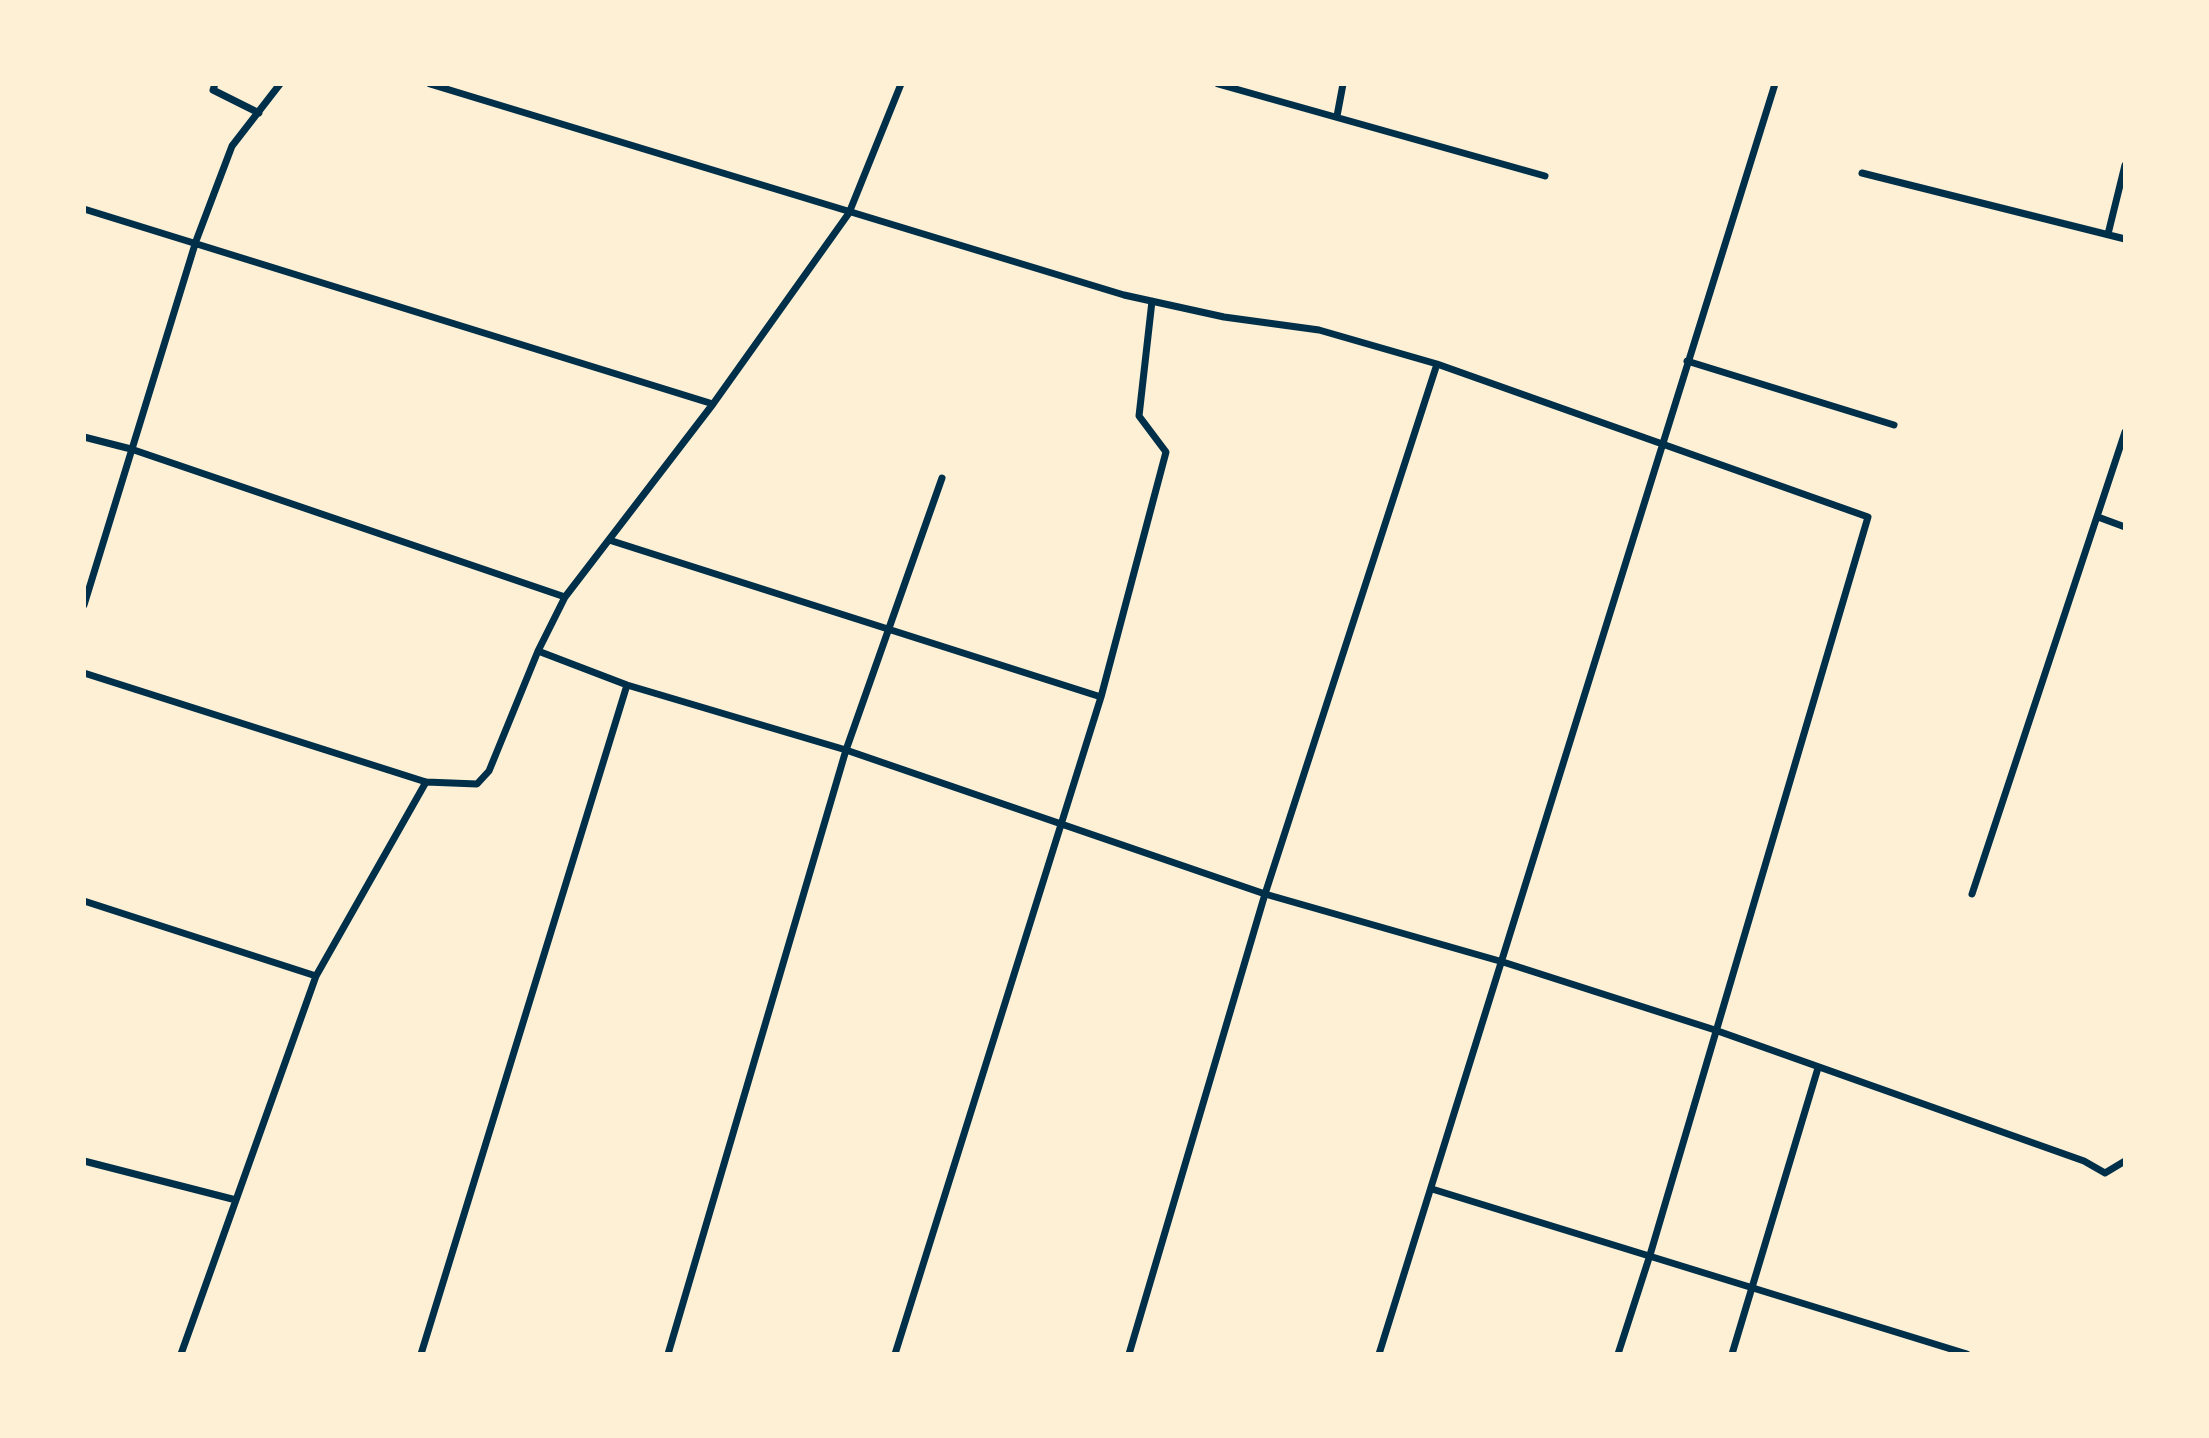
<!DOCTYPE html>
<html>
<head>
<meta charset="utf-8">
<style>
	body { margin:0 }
	#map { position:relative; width:2209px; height:1438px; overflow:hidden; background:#fdf0d5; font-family:"Fira Sans",sans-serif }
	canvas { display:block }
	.frame { position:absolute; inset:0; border:86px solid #fdf0d5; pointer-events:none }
</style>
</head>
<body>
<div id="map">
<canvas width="2209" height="1438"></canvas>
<div class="frame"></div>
</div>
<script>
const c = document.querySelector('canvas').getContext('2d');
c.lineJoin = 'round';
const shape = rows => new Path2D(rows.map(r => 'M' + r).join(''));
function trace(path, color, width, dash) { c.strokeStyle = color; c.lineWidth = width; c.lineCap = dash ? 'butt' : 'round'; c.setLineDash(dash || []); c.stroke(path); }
const minor = shape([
	[215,84,213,90,259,113],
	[430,84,1124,295,1224,317,1319,330,1437,364,1868,517,1650,1255,1618,1354],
	[1218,84,1545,176],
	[1337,116,1343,84],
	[1862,173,2125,239],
	[84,209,713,404],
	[2108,234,2125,165],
	[1687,361,1894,425],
	[84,437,131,449,565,597],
	[2098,517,2125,527],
	[609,540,1101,697],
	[84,605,196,241,232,146,280,84],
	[538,651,627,685,846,750,1265,894,1503,962,1715,1030,2084,1161,2105,1173,2125,1161],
	[84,673,426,782,477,784,489,771,538,651,565,597,713,404,849,213,901,84],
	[1972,894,2125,432],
	[84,901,316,976],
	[84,1161,236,1200],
	[1432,1189,1967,1354],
	[181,1354,316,976,426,782],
	[421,1354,627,685],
	[668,1354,846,750,942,478],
	[895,1354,1101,697,1166,452,1139,416,1152,301],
	[1129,1354,1265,894,1437,364],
	[1379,1354,1775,84],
	[1732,1354,1818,1068]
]);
trace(minor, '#003049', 7);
</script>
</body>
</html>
